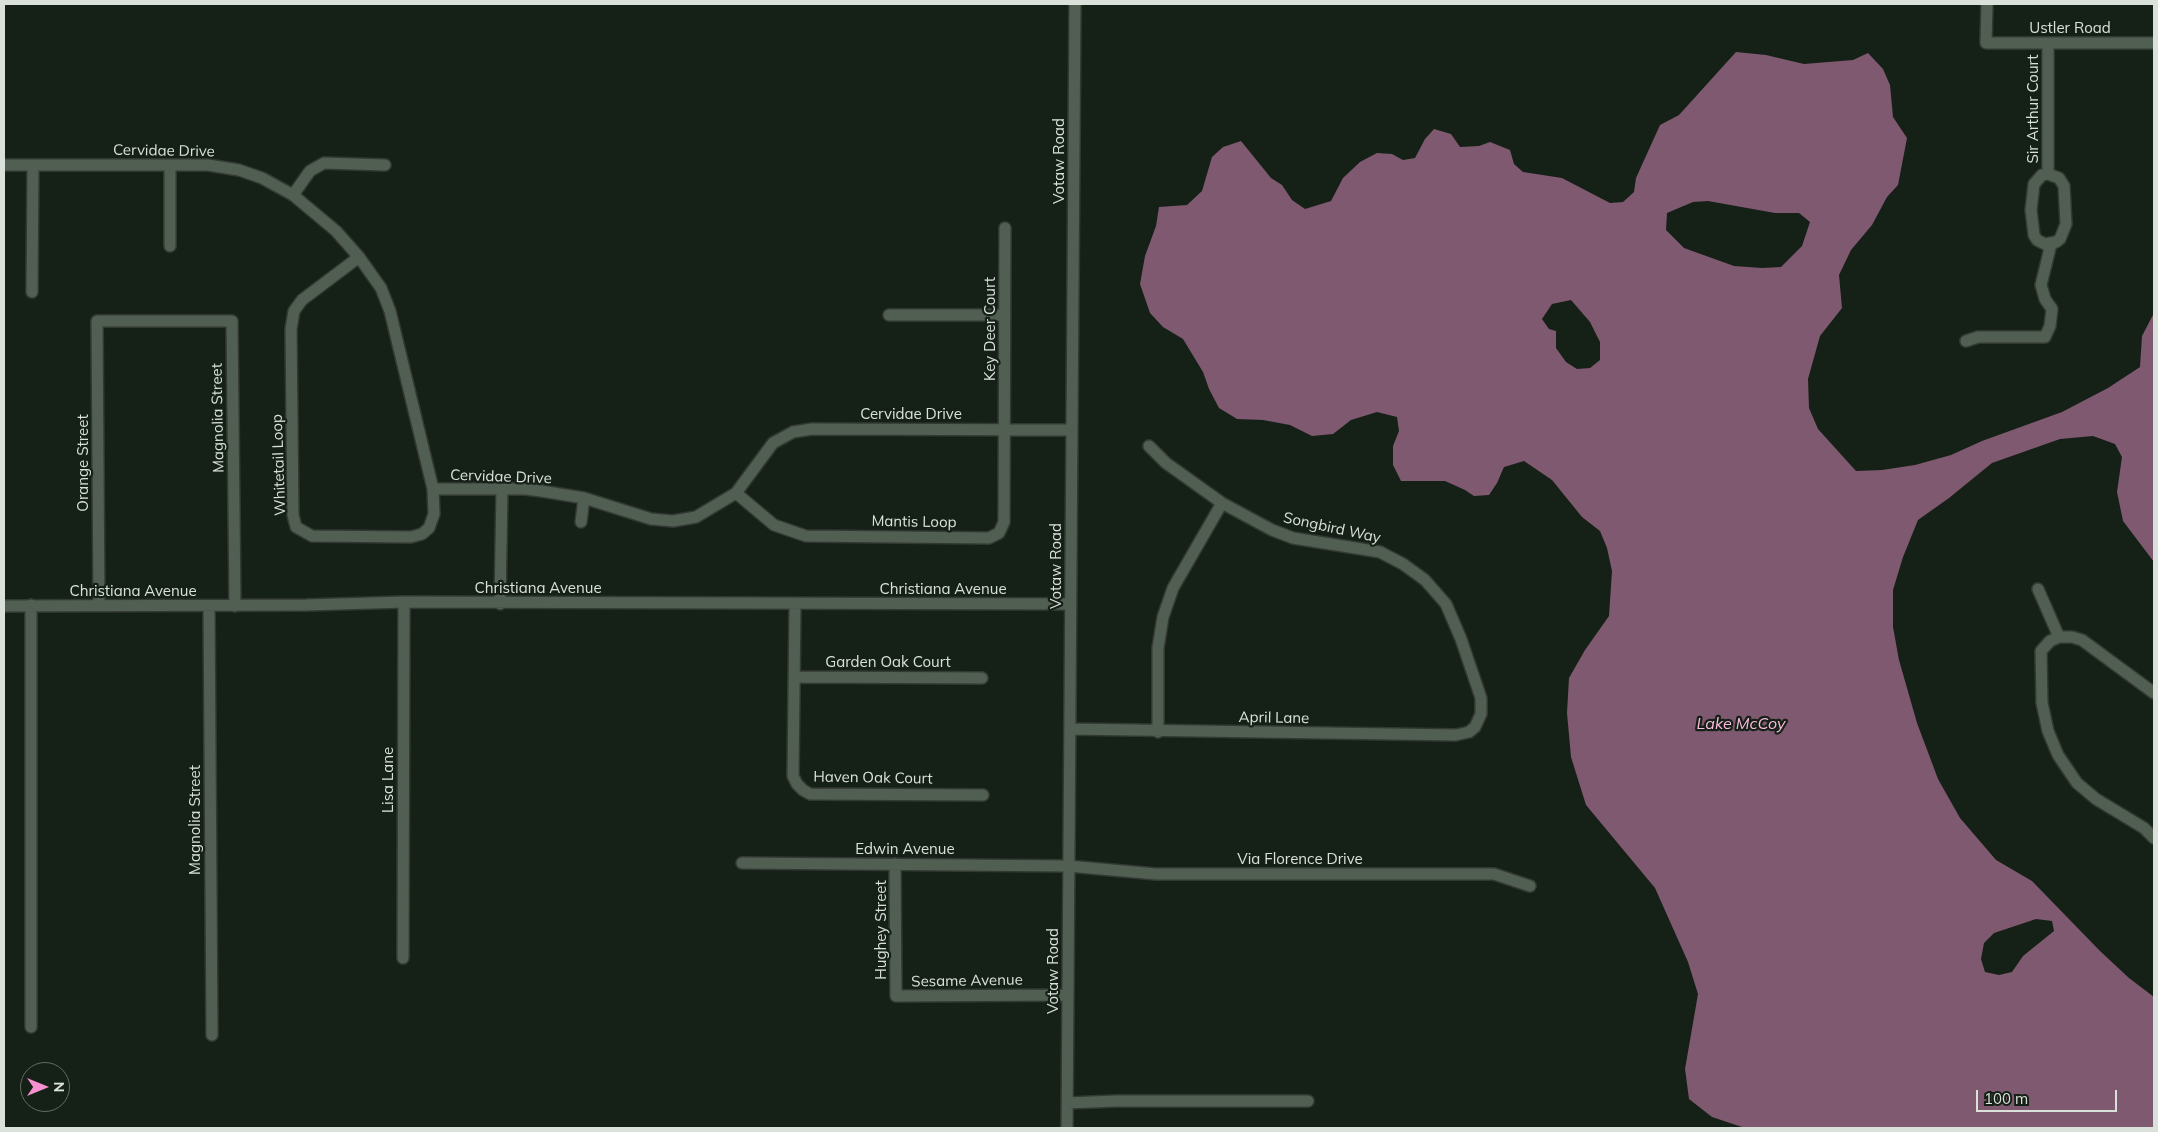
<!DOCTYPE html>
<html>
<head>
<meta charset="utf-8">
<style>
	body { margin:0 }
	#map { position:relative; width:2158px; height:1132px; overflow:hidden; background:#152017; font-family:Mulish,sans-serif }
	canvas { display:block }
	.frame { position:absolute; inset:0; border:5px solid #dae1da; pointer-events:none }
	.north { position:absolute; left:20px; top:1062px; width:50px; height:50px; box-sizing:border-box; background:#152017; border:1px solid #646d65; border-radius:50%; rotate:90deg; font-size:14px; font-weight:700; line-height:20px; text-align:center; color:#dae1da }
	.north::after { content:''; display:block; margin:auto; width:18px; height:22px; background:#f790ce; clip-path:polygon(50% 0,100% 100%,50% 72%,0 100%) }
	.scale { position:absolute; left:1976px; top:1090px; width:141px; height:22px; box-sizing:border-box; border:2px solid #dae1da; border-top:0; padding-left:6px; font-size:15px; line-height:18px; white-space:nowrap; color:#dae1da; -webkit-text-stroke:4px #152017; paint-order:stroke }
</style>
</head>
<body>
<div id="map">
<canvas width="2158" height="1132"></canvas>
<div class="frame"></div>
<div class="north">N</div>
<div class="scale">100 m</div>
</div>
<script>
const c = document.querySelector('canvas').getContext('2d');
c.lineJoin = 'round';
function fill(path, color) { c.fillStyle = color; c.fill(path, 'evenodd'); }
const shape = rows => new Path2D(rows.map(r => 'M' + r).join(''));
function trace(path, color, width, dash) { c.strokeStyle = color; c.lineWidth = width; c.lineCap = dash ? 'butt' : 'round'; c.setLineDash(dash || []); c.stroke(path); }
function drawText(font, color, halo, rows, align = 'center') {
  c.font = font + ' Mulish,sans-serif'; c.lineWidth = 4.5; c.setLineDash([]); c.textBaseline = 'middle'; c.strokeStyle = halo; c.fillStyle = color; for (const [text, x, y, turn = 0] of rows) {
    c.save(); c.translate(x, y); c.rotate((+turn || 0) * Math.PI / 180); c.textAlign = isNaN(turn) ? turn : align; if (halo) c.strokeText(text, 0, 0); c.fillText(text, 0, 0); c.restore();
  }
}
const water = shape([
	[1736,52,1766,55,1804,64,1853,60,1868,53,1883,69,1890,85,1893,117,1907,138,1898,185,1887,197,1872,225,1851,250,1839,275,1842,308,1820,336,1808,379,1809,408,1818,429,1856,471,1882,470,1915,465,1951,455,1982,441,2062,412,2108,388,2140,367,2142,336,2154,313,2154,562,2123,521,2117,492,2122,457,2115,444,2093,436,2060,439,1992,463,1949,498,1918,520,1903,557,1893,590,1893,627,1899,660,1917,723,1938,779,1960,818,1996,860,2032,881,2100,951,2129,978,2154,997,2154,1128,1745,1128,1712,1117,1689,1099,1685,1069,1698,994,1688,962,1655,888,1586,805,1571,757,1567,713,1569,678,1585,650,1609,616,1612,571,1607,548,1600,531,1582,517,1552,480,1524,461,1504,467,1497,483,1489,495,1474,496,1465,490,1445,481,1401,481,1393,465,1393,446,1399,431,1397,417,1377,412,1351,420,1333,434,1312,436,1290,425,1263,420,1237,419,1219,408,1209,389,1203,372,1183,339,1163,327,1150,313,1140,284,1145,256,1156,226,1159,207,1187,205,1202,191,1212,157,1223,147,1241,141,1271,178,1282,185,1292,200,1305,209,1331,201,1343,178,1360,162,1377,153,1392,154,1403,160,1415,158,1425,139,1434,129,1451,134,1460,147,1479,146,1490,142,1510,150,1514,164,1523,172,1562,178,1610,203,1623,202,1634,192,1636,178,1660,125,1679,115],
	[1708,201,1775,213,1799,213,1810,222,1802,246,1781,267,1762,268,1734,266,1684,248,1666,230,1667,213,1693,202],
	[1571,300,1590,322,1600,342,1600,360,1590,368,1577,369,1566,362,1556,348,1556,331,1549,329,1542,319,1552,304],
	[2036,919,2052,921,2054,931,2023,956,2012,972,1999,975,1985,972,1981,959,1984,943,1994,933]
]);
const minor = shape([
	[1987,4,1986,43,2154,43],
	[2048,43,2048,174,2059,178,2064,186,2066,224,2060,239,2056,242,2045,244,2037,240,2034,235,2031,210,2034,184,2042,175,2048,174],
	[4,165,208,165,239,170,262,178,293,195,336,231,359,257,381,288,390,311,433,489,434,514,429,528,422,534,411,537,312,536,296,527,293,515,291,329,294,311,302,300,359,257],
	[170,166,170,246],
	[293,195,310,171,324,163,385,165],
	[32,292,33,165],
	[889,315,1005,315],
	[1966,341,1978,337,2045,337,2050,326,2052,309,2045,299,2041,285,2051,244],
	[433,489,525,489,541,491,584,498,651,519,673,521,696,517,736,493,773,443,793,432,812,429,1072,430],
	[736,493,774,525,806,536,989,538,999,533,1004,522,1005,228],
	[581,522,584,498],
	[2038,589,2059,637],
	[500,604,502,489],
	[795,604,793,776,797,784,803,790,810,794,983,795],
	[31,605,31,1027],
	[99,605,97,321,232,321,235,606],
	[4,606,306,605,404,602,1071,604],
	[209,606,212,1035],
	[794,677,982,678],
	[2154,693,2082,640,2072,637,2059,637,2050,641,2041,651,2042,703,2048,731,2058,755,2077,783,2096,799,2144,828,2154,838],
	[1070,729,1456,735,1469,732,1475,727,1481,714,1481,698,1461,639,1446,604,1425,580,1403,564,1380,552,1293,538,1272,530,1222,503,1166,463,1149,446],
	[1158,732,1158,648,1163,617,1173,588,1222,503],
	[742,863,1068,866,1156,874,1494,874,1530,886],
	[895,864,896,996,1068,995],
	[403,958,404,602],
	[1067,1103,1116,1101,1308,1101],
	[1067,1128,1075,4]
]);
const streetNames = [
	["Ustler Road",2070,28],
	["Sir Arthur Court",2033,109,-90],
	["Cervidae Drive",164,151,1],
	["Votaw Road",1059,161,-90],
	["Key Deer Court",990,329,-90],
	["Cervidae Drive",911,414],
	["Magnolia Street",218,418,-91],
	["Orange Street",83,463,-90],
	["Whitetail Loop",279,465,-92],
	["Cervidae Drive",501,477,2],
	["Mantis Loop",914,522,1],
	["Songbird Way",1332,528,12],
	["Votaw Road",1056,566,-90],
	["Christiana Avenue",538,588],
	["Christiana Avenue",943,589],
	["Christiana Avenue",133,591],
	["Garden Oak Court",888,662],
	["April Lane",1274,718,1],
	["Haven Oak Court",873,778,1],
	["Lisa Lane",388,780,-90],
	["Magnolia Street",195,820,-90],
	["Edwin Avenue",905,849],
	["Via Florence Drive",1300,859],
	["Hughey Street",881,930,-90],
	["Votaw Road",1053,971,-90],
	["Sesame Avenue",967,981,-1]
];
const waterNames = [
	["Lake McCoy",1741,724]
];
fill(water, '#7f596f');
trace(minor, '#323933', 14);
trace(minor, '#515e52', 11);
drawText('15px', '#dae1da', '#152017', streetNames);
drawText('italic 16px', '#febbe1', '#152017', waterNames);
</script>
</body>
</html>
